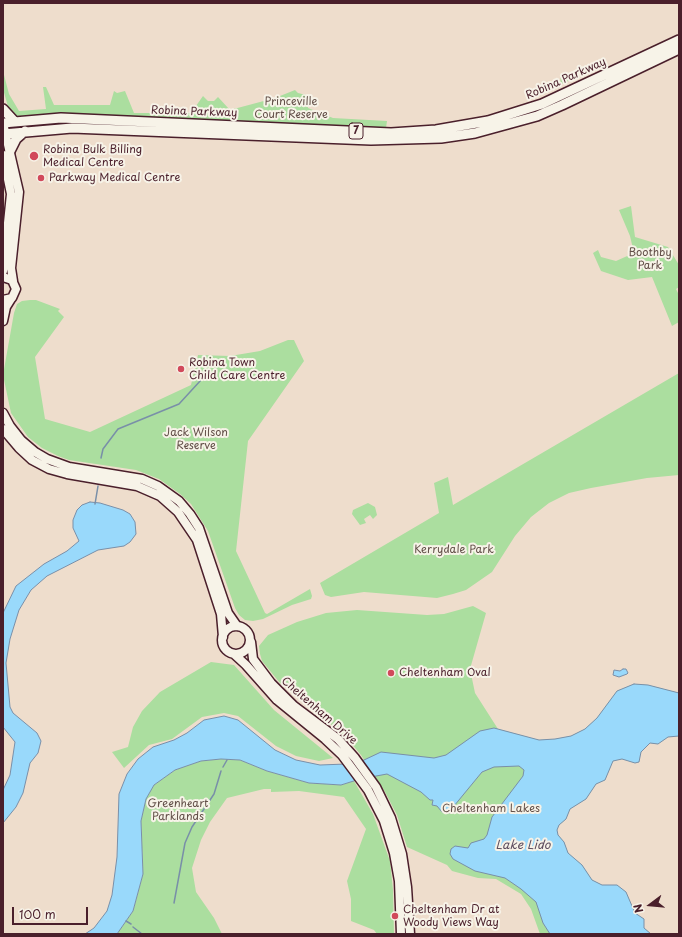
<!DOCTYPE html>
<html>
<head>
<meta charset="utf-8">
<style>
	body { margin:0 }
	#map { position:relative; width:682px; height:937px; overflow:hidden; background:#edc; font-family:"Playpen Sans",sans-serif }
	canvas { display:block }
	.frame { position:absolute; inset:0; border:4px solid #4a1f2b; pointer-events:none }
	.north { position:absolute; left:630px; top:885px; width:40px; height:40px; -webkit-text-stroke:3px #f7f3e8; paint-order:stroke; rotate:254deg; font-size:11px; font-weight:700; line-height:16px; text-align:center; color:#4a1f2b }
	.north::after { content:''; display:block; margin:auto; width:14px; height:18px; background:#4a1f2b; clip-path:polygon(50% 0,100% 100%,50% 72%,0 100%) }
	.scale { position:absolute; left:12px; top:907px; width:76px; height:18px; box-sizing:border-box; border:2px solid #4a1f2b; border-top:0; padding-left:5px; font-size:12px; line-height:14px; white-space:nowrap; color:#4a1f2b; -webkit-text-stroke:3px #f7f3e8; paint-order:stroke }
</style>
</head>
<body>
<div id="map">
<canvas width="682" height="937"></canvas>
<div class="frame"></div>
<div class="north">N</div>
<div class="scale">100 m</div>
</div>
<script>
const c = document.querySelector('canvas').getContext('2d');
c.lineJoin = 'round';
function fill(path, color) { c.fillStyle = color; c.fill(path, 'evenodd'); }
const shape = rows => new Path2D(rows.map(r => 'M' + r).join(''));
function trace(path, color, width, dash) { c.strokeStyle = color; c.lineWidth = width; c.lineCap = dash ? 'butt' : 'round'; c.setLineDash(dash || []); c.stroke(path); }
function drawText(font, color, halo, rows, align = 'center') {
  c.font = font + ' "Playpen Sans",sans-serif'; c.lineWidth = 4; c.setLineDash([]); c.textBaseline = 'middle'; c.strokeStyle = halo; c.fillStyle = color; for (const [text, x, y, turn = 0] of rows) {
    c.save(); c.translate(x, y); c.rotate((+turn || 0) * Math.PI / 180); c.textAlign = isNaN(turn) ? turn : align; if (halo) c.strokeText(text, 0, 0); c.fillText(text, 0, 0); c.restore();
  }
}
const green = shape([
	[3,71,9,94,19,111,46,109,43,87,46,87,54,105,110,105,114,91,117,93,125,91,134,113,191,113,203,96,208,101,214,101,218,97,230,110,275,98,295,90,298,93,306,95,308,108,333,118,387,121,386,128,63,114,17,117,9,110,3,89],
	[576,72,579,76,560,85,561,74],
	[631,206,635,237,668,247,679,265,679,287,676,289,679,295,679,322,672,326,652,277,628,280,601,271,593,253,598,250,601,257,616,261,634,253,630,236,619,210],
	[30,300,36,300,60,309,58,311,64,317,35,357,45,419,90,432,191,385,198,355,230,356,260,351,288,340,294,340,304,361,248,441,236,551,265,613,267,614,310,589,312,596,311,599,292,605,263,619,253,621,245,620,239,615,235,608,208,531,191,504,180,494,159,479,136,470,69,460,58,456,42,448,28,437,11,413,3,375,14,313,17,304,22,301],
	[679,373,679,475,647,478,591,488,569,493,549,503,531,517,515,536,492,572,466,590,453,594,437,598,364,592,331,597,325,595,320,583,439,513,434,483,448,477,453,505],
	[368,503,375,507,377,515,373,519,370,515,364,519,366,523,360,525,352,514,353,510],
	[473,606,486,613,470,669,475,693,498,729,539,740,555,739,571,736,585,729,597,718,617,691,634,684,648,685,679,693,679,736,668,737,658,744,650,743,641,752,639,762,635,763,622,759,613,761,605,780,596,784,586,799,570,809,566,819,559,825,557,830,558,835,564,842,568,853,582,865,592,880,602,885,617,885,626,892,635,913,644,919,644,928,651,934,540,934,531,909,521,894,496,879,478,878,452,871,447,865,407,847,397,815,385,792,361,755,345,736,280,683,262,661,260,654,259,646,268,635,297,622,326,613,357,610,427,615,444,614],
	[211,662,234,665,274,710,333,758,319,761,296,756,276,746,238,716,224,713,202,717,172,739,149,745,124,768,112,752,128,747,133,727,142,711,160,692],
	[221,759,240,760,267,771,309,783,341,785,354,781,373,814,390,861,393,890,394,934,377,934,374,930,351,921,351,899,347,881,366,829,344,797,299,791,271,792,271,789,264,789,227,798,210,822,201,840,192,868,196,892,214,918,222,934,117,934,133,911,138,893,143,874,141,821,146,799,154,785,175,770,201,761]
]);
const water = shape([
	[90,502,100,503,123,510,130,514,135,522,136,534,130,542,124,546,98,550,47,576,31,590,19,610,10,639,6,663,10,707,13,713,37,733,41,741,38,753,30,763,23,793,16,807,3,823,3,790,10,775,15,742,3,727,3,613,16,586,44,564,67,551,79,541,73,528,73,520,77,510,82,505,90,502],
	[623,669,626,669,628,673,627,674,619,677,613,675,614,670,620,671,623,669],
	[634,684,648,685,679,693,679,736,668,737,658,744,650,743,641,752,639,762,635,763,622,759,613,761,605,780,596,784,586,799,570,809,566,819,559,825,557,830,558,835,564,842,568,853,582,865,592,880,602,885,617,885,626,892,635,913,644,919,644,928,651,934,550,934,543,923,536,902,521,889,505,878,475,871,453,859,450,854,451,849,455,846,468,848,471,843,484,839,487,835,492,817,523,776,524,770,519,766,494,767,482,772,454,806,451,813,442,812,437,806,432,805,433,800,430,800,421,792,387,774,360,779,341,785,309,783,267,771,240,760,221,759,201,761,175,770,154,785,146,799,141,821,143,874,133,911,117,934,85,934,94,928,107,911,112,895,117,857,119,794,127,774,138,759,153,747,174,740,187,733,204,720,224,716,238,720,275,750,296,760,320,765,346,764,364,760,381,752,434,758,446,755,480,731,494,728,539,740,555,739,571,736,585,729,597,718,617,691,634,684]
]);
const stream = shape([
	[101,458,103,449,118,429,179,404,201,380],
	[95,504,98,486],
	[223,767,227,760],
	[174,903,185,843,192,827,214,794,221,771],
	[126,921,131,924],
	[133,927,142,934]
]);
const secondary = shape([
	[3,123,19,192,11,268,13,281],
	[3,155,11,194,3,271],
	[3,277,12,280,16,289,12,298,3,300],
	[3,321,6,307,11,299],
	[3,413,10,426,21,440,35,452,47,459,69,467,142,479,158,486,179,501,190,514,199,528,228,613,237,626],
	[3,429,19,448,32,460,49,469,67,474,137,486,160,496,178,512,197,540,221,614,223,637],
	'222 640a14 14 0 1 1 28 0a14 14 0 1 1-28 0Z',
	[251,642,253,659,271,683,294,706,338,739,355,758,376,787,391,818,402,854,407,887,410,934],
	[234,654,246,665,277,700,325,739,342,755,368,790,384,821,394,853,399,881,401,934]
]);
const primary = shape([
	[3,109,15,122],
	[3,123,61,118,391,133,436,130,488,121,542,104,679,40],
	[3,134,72,128,371,140,441,138,475,133,537,116,562,105,679,49],
	[10,151,16,139,25,131]
]);
const markers = [
	[34,156,5,"#d1495b"],
	[41,178,4,"#d1495b"],
	[181,369,4,"#d1495b"],
	[391,673,4,"#d1495b"],
	[395,916,4,"#d1495b"]
];
const shields = [
	[356,131,14]
];
const shieldNames = [
	["7",356,131]
];
const streetNames = [
	["Robina Parkway",566,79,-24],
	["Robina Parkway",194,112,2],
	["Cheltenham Drive",319,711,41]
];
const parkNames = [
	["Princeville",291,102],
	["Court Reserve",291,115],
	["Boothby",650,253],
	["Park",650,266],
	["Jack Wilson",196,433],
	["Reserve",196,446],
	["Kerrydale Park",454,550],
	["Greenheart",178,804],
	["Parklands",178,817],
	["Cheltenham Lakes",491,809]
];
const poiNames = [
	["Robina Bulk Billing",43,150],
	["Medical Centre",43,163],
	["Parkway Medical Centre",49,178],
	["Robina Town",189,363],
	["Child Care Centre",189,376],
	["Cheltenham Oval",399,673],
	["Cheltenham Dr at",403,910],
	["Woody Views Way",403,923]
];
const waterNames = [
	["Lake Lido",523,846]
];
fill(green, '#abde9f');
fill(water, '#99d9fb');
trace(water, '#798fa8', 1);
trace(stream, '#798fa8', 1.5);
trace(secondary, '#4a1f2b', 11);
trace(primary, '#4a1f2b', 12);
trace(secondary, '#f7f3e8', 8);
trace(primary, '#f7f3e8', 9);
for (const [x, y, r, color] of markers) { const dot = new Path2D(); dot.arc(x, y, r, 0, 2 * Math.PI); c.fillStyle = color; c.fill(dot); trace(dot, '#f7f3e8', 1.5); }
for (const [x, y, w] of shields) { const box = new Path2D(); box.roundRect(x - w / 2, y - 8, w, 16, 3); c.fillStyle = '#f7f3e8'; c.fill(box); trace(box, '#4a1f2b', 1); }
drawText('bold 10px', '#4a1f2b', null, shieldNames);
drawText('11px', '#4a1f2b', '#f7f3e8', streetNames);
drawText('11px', '#624f48', '#f7f3e8', parkNames);
drawText('11px', '#4a1f2b', '#f7f3e8', poiNames, 'left');
drawText('italic 12px', '#5e4e5f', '#f7f3e8', waterNames);
</script>
</body>
</html>
